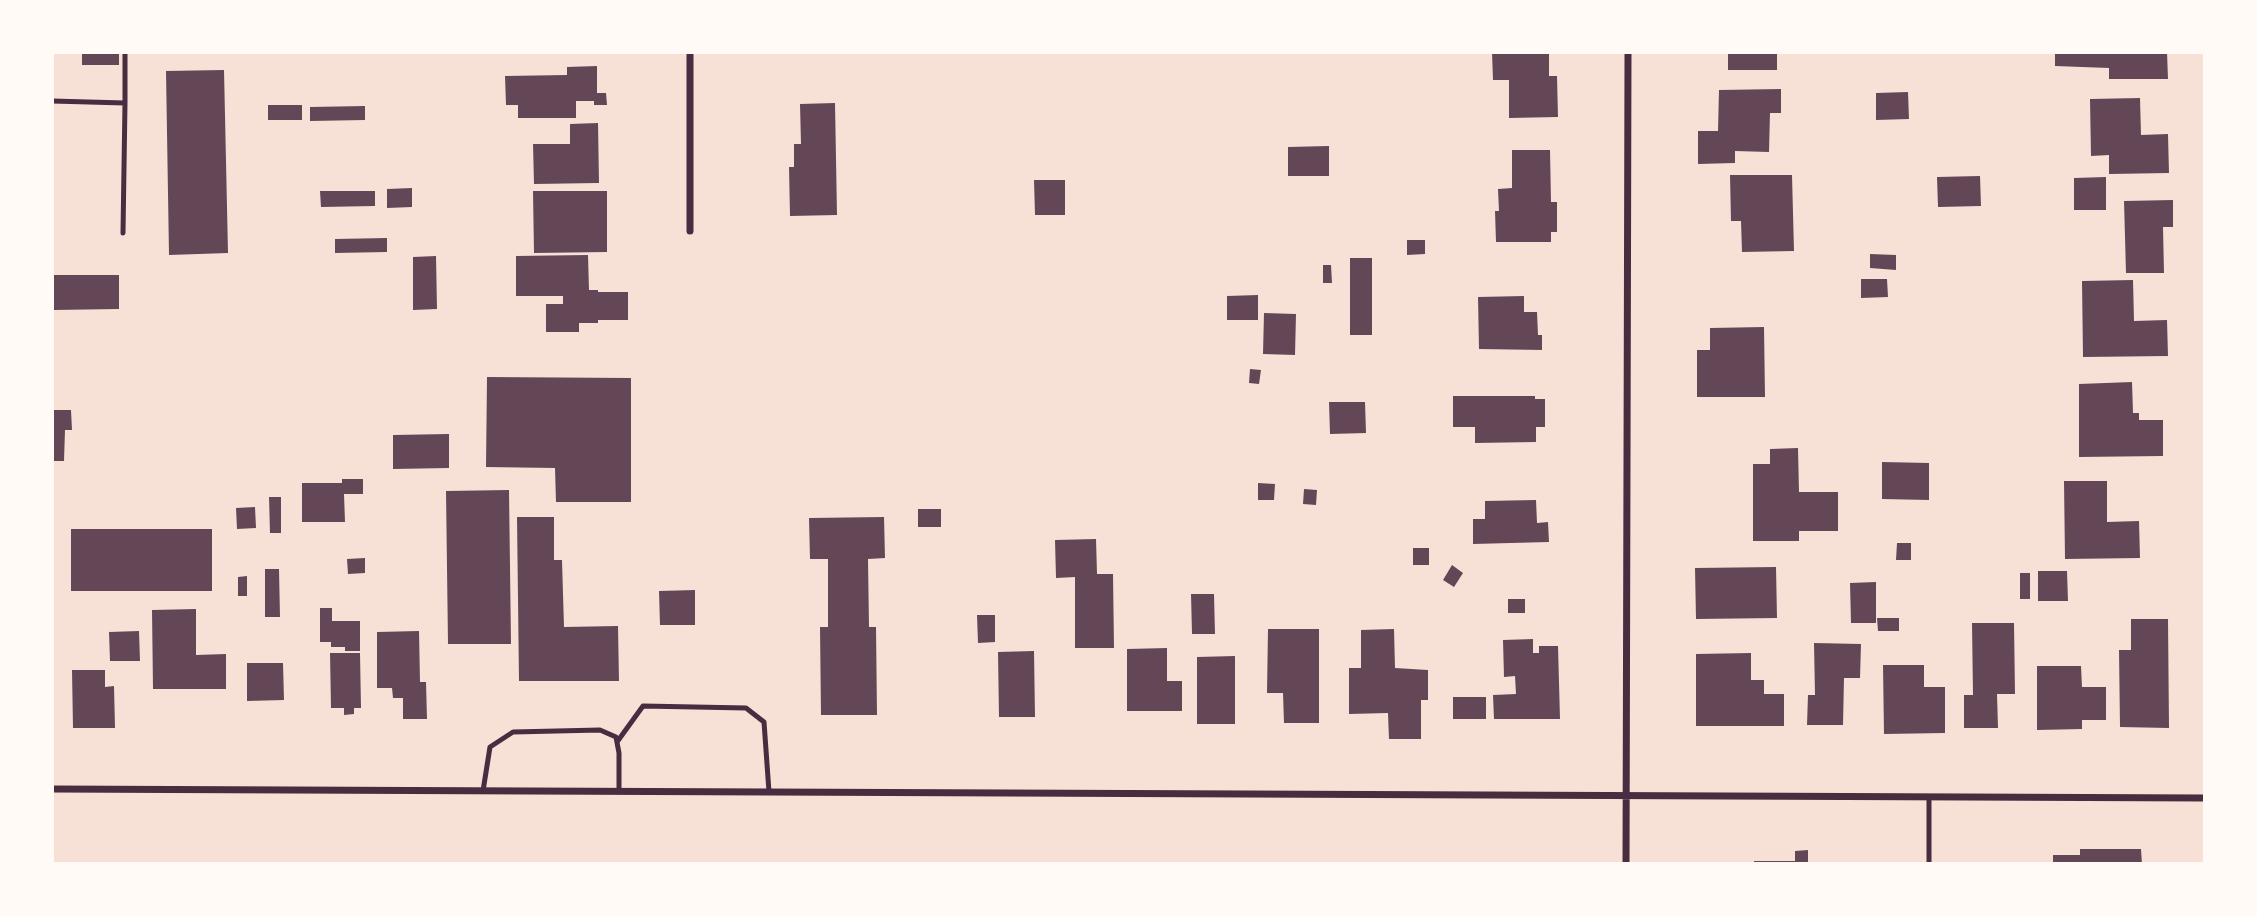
<!DOCTYPE html>
<html>
<head>
<meta charset="utf-8">
<style>
	body { margin:0 }
	#map { position:relative; width:2257px; height:916px; overflow:hidden; background:#f7e1d7; font-family:"Titillium Web",sans-serif }
	canvas { display:block }
	.frame { position:absolute; inset:0; border:54px solid #fffaf5; pointer-events:none }
</style>
</head>
<body>
<div id="map">
<canvas width="2257" height="916"></canvas>
<div class="frame"></div>
</div>
<script>
const c = document.querySelector('canvas').getContext('2d');
c.lineJoin = 'round';
function fill(path, color) { c.fillStyle = color; c.fill(path, 'evenodd'); }
const shape = rows => new Path2D(rows.map(r => 'M' + r).join(''));
function trace(path, color, width, dash) { c.strokeStyle = color; c.lineWidth = width; c.lineCap = dash ? 'butt' : 'round'; c.setLineDash(dash || []); c.stroke(path); }
const building = shape([
	[82,52,119,52,119,65,82,65],
	[1492,52,1549,52,1549,76,1557,76,1558,117,1509,118,1509,80,1493,80],
	[1728,52,1777,52,1777,70,1728,70],
	[2055,52,2167,52,2168,79,2109,79,2109,68,2055,66],
	[597,66,597,93,606,93,607,105,594,105,594,101,576,101,576,118,518,118,518,105,506,105,505,76,567,75,567,67],
	[224,70,228,253,169,255,166,71],
	[1781,89,1781,113,1770,113,1769,152,1735,151,1735,163,1698,164,1698,131,1718,131,1719,90],
	[1908,92,1909,119,1876,120,1876,93],
	[2140,98,2141,135,2168,134,2169,173,2109,174,2109,155,2091,156,2090,99],
	[835,103,837,215,790,216,789,167,794,167,794,144,801,144,800,104],
	[268,105,302,105,302,120,268,120],
	[365,106,365,120,310,121,310,107],
	[598,123,599,183,534,184,533,144,570,144,570,124],
	[1329,146,1329,176,1288,176,1288,147],
	[1512,150,1550,150,1551,202,1557,202,1557,232,1551,232,1551,242,1496,242,1495,211,1499,211,1498,189,1512,188],
	[1730,175,1792,175,1794,251,1742,252,1741,221,1731,221],
	[1980,176,1981,206,1938,207,1937,177],
	[2106,177,2106,210,2074,210,2074,178],
	[1034,180,1065,180,1065,215,1035,215],
	[412,188,412,207,387,208,387,189],
	[320,191,375,191,375,206,321,207],
	[533,191,607,191,607,252,534,253],
	[2173,200,2173,227,2163,227,2164,273,2126,273,2124,201],
	[387,238,387,252,335,253,335,239],
	[1407,240,1425,240,1425,254,1407,255],
	[1870,254,1896,255,1896,270,1870,268],
	[588,255,589,290,598,290,598,292,628,292,628,320,598,320,598,323,579,323,579,332,546,332,546,304,563,304,563,296,516,296,516,256],
	[436,256,437,309,413,310,413,257],
	[1350,258,1372,258,1372,335,1350,335],
	[1323,265,1331,265,1332,283,1323,283],
	[54,275,119,275,119,309,54,310],
	[1861,279,1887,279,1888,297,1861,298],
	[2133,280,2134,321,2167,320,2168,356,2083,357,2082,281],
	[1258,295,1258,320,1227,320,1227,296],
	[1524,296,1524,312,1537,312,1538,335,1542,335,1542,350,1479,349,1478,297],
	[1264,313,1296,314,1295,355,1263,354],
	[1764,327,1765,397,1697,397,1697,350,1710,350,1710,328],
	[1250,369,1261,370,1259,384,1249,383],
	[487,377,631,378,631,502,556,502,555,468,486,467],
	[2132,382,2133,413,2139,413,2139,420,2163,420,2163,456,2079,457,2079,384],
	[1453,396,1535,396,1535,399,1545,399,1545,427,1536,427,1536,442,1475,443,1475,427,1453,427],
	[1329,402,1365,402,1366,433,1330,434],
	[52,410,71,410,72,430,65,430,64,461,52,461],
	[449,434,449,468,393,469,393,435],
	[1798,448,1799,492,1838,492,1838,531,1799,531,1799,541,1753,541,1753,464,1770,464,1770,449],
	[1882,462,1929,463,1929,500,1882,499],
	[342,479,363,479,363,494,344,494,345,522,302,522,302,483,342,483],
	[2064,481,2107,481,2107,522,2139,521,2140,558,2065,559],
	[1258,483,1275,484,1274,500,1258,500],
	[1304,489,1317,490,1316,505,1303,504],
	[509,490,511,644,448,644,446,491],
	[269,497,281,497,281,533,270,533],
	[1536,500,1537,523,1548,522,1549,542,1473,544,1473,519,1485,519,1485,501],
	[255,507,256,528,237,529,236,508],
	[918,509,941,509,941,527,918,527],
	[517,517,554,517,554,560,562,560,564,627,618,626,619,681,519,681],
	[884,517,885,558,868,559,869,627,876,627,877,715,821,715,820,627,828,627,828,559,810,559,809,518],
	[71,529,212,529,212,591,71,591],
	[1096,539,1097,574,1113,574,1114,648,1075,648,1075,577,1056,578,1055,540],
	[1897,543,1911,543,1911,560,1896,560],
	[1413,548,1429,548,1429,565,1413,565],
	[365,558,365,573,348,574,347,559],
	[1452,565,1463,573,1454,587,1443,580],
	[1776,567,1777,618,1696,619,1695,568],
	[265,569,279,569,280,617,265,617],
	[2038,571,2067,571,2068,601,2038,601],
	[2020,573,2030,573,2030,599,2020,599],
	[247,576,247,596,238,596,238,577],
	[1876,582,1876,623,1851,623,1850,583],
	[695,590,695,625,660,625,659,591],
	[1191,594,1214,594,1215,634,1192,634],
	[1508,599,1525,599,1525,613,1508,613],
	[320,608,332,608,332,621,360,621,360,651,345,651,345,647,331,647,331,642,320,642],
	[196,609,196,655,226,654,226,689,153,689,152,610],
	[977,615,995,615,995,642,978,643],
	[1877,618,1899,618,1899,631,1878,631],
	[2131,619,2168,619,2169,728,2120,727,2119,650,2131,650],
	[1972,623,2014,623,2015,694,1997,694,1998,728,1964,728,1964,695,1973,695],
	[1268,629,1319,629,1319,723,1284,723,1283,693,1267,693],
	[1394,629,1395,668,1428,670,1428,700,1421,700,1421,739,1389,739,1388,713,1349,714,1349,668,1361,668,1361,630],
	[139,631,140,661,110,661,109,632],
	[419,631,420,682,426,682,427,719,403,719,403,698,393,698,392,688,377,688,377,632],
	[1533,639,1533,653,1539,653,1539,646,1558,646,1560,719,1494,719,1493,695,1516,694,1515,676,1504,677,1503,640],
	[1814,643,1861,644,1860,678,1844,678,1843,725,1807,725,1808,695,1815,695],
	[1167,648,1167,681,1182,681,1182,711,1127,711,1127,649],
	[1034,651,1035,717,999,717,998,652],
	[330,653,360,653,361,708,354,708,354,714,344,715,344,708,331,708],
	[1751,653,1751,680,1764,680,1764,694,1784,694,1784,726,1696,726,1696,654],
	[1235,656,1235,724,1197,724,1197,657],
	[247,663,283,663,284,700,247,701],
	[1883,665,1924,665,1924,687,1945,687,1945,733,1884,734],
	[2037,666,2081,666,2082,687,2106,687,2106,720,2082,720,2082,729,2037,730],
	[72,670,105,670,105,687,114,686,115,728,73,728],
	[1453,697,1486,697,1486,719,1453,719],
	[2080,849,2141,849,2142,864,2053,864,2053,855,2080,855],
	[1808,850,1808,864,1754,864,1754,861,1795,861,1795,851]
]);
const service = shape([
	[52,101,125,103,123,233],
	[125,103,125,52],
	[617,742,643,706,746,708,764,722,769,792],
	[483,791,490,747,513,732,600,730,616,737,619,753,619,791],
	[1929,864,1929,797]
]);
const minor = shape([
	[690,52,690,231],
	[52,789,2204,798],
	[1626,864,1628,52]
]);
fill(building, '#644757');
trace(service, '#4a2c40', 5);
trace(minor, '#4a2c40', 7);
</script>
</body>
</html>
